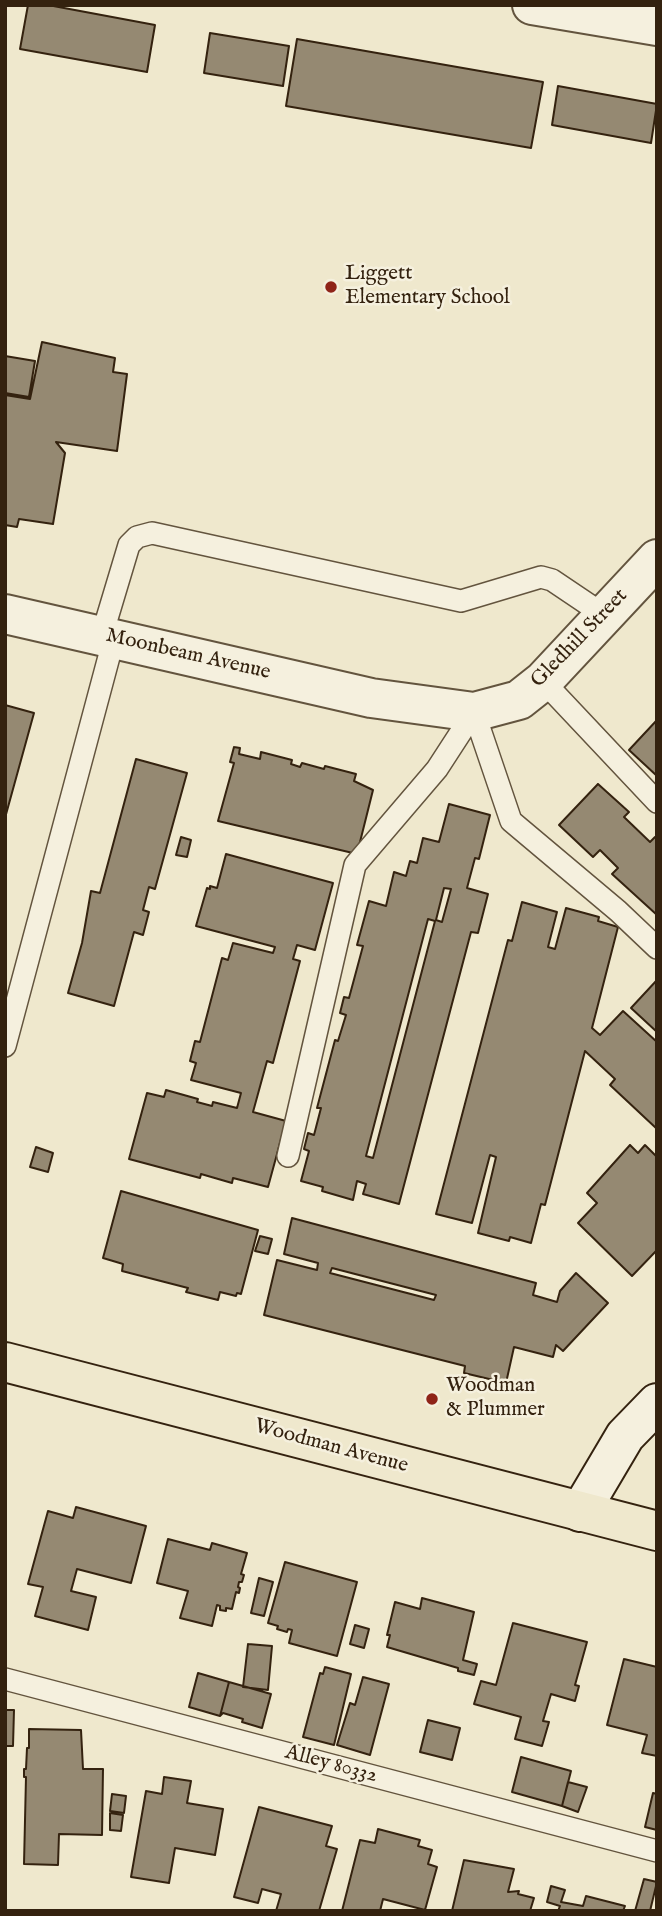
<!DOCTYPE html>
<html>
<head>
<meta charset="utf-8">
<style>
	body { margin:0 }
	#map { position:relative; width:662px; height:1916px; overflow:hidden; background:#efe8cd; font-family:"IM FELL English",serif }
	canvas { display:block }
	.frame { position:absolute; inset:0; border:7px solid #34220f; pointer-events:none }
</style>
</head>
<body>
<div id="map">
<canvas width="662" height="1916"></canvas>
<div class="frame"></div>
</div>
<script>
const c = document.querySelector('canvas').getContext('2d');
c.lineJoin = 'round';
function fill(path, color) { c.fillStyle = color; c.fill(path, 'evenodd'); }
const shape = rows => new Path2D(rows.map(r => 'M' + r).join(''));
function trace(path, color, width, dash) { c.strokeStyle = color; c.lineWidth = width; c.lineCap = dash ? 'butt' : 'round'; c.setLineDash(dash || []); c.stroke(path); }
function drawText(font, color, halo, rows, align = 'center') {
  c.font = font + ' "IM FELL English",serif'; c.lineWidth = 5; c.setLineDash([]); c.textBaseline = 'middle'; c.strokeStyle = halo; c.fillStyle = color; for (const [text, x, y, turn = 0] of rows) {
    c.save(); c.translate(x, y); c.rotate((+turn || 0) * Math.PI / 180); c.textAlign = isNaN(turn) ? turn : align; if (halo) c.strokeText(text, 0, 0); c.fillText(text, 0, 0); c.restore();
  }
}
const building = shape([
	[28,5,48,5,155,25,147,72,20,49,28,5],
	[210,33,289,46,283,86,204,73,210,33],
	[297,39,543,82,531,148,286,106,297,39],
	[558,86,657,104,651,143,552,125,558,86],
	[42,342,115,358,113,372,127,374,117,451,56,442,65,453,53,524,19,519,17,527,5,525,5,395,30,399,42,342],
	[5,356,35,361,29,397,5,393,5,356],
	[5,705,34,713,5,818,5,705],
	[657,720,657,776,629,750,657,720],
	[234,747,240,748,239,754,260,759,261,752,292,760,291,764,300,767,302,763,324,769,325,766,356,774,354,781,373,790,357,854,218,821,234,763,230,762,234,747],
	[136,759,187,773,155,889,149,887,143,910,149,912,143,935,134,932,114,1006,68,993,82,943,91,891,100,893,136,759],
	[598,784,629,812,624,817,650,842,655,837,657,839,657,915,612,874,618,868,600,850,593,857,559,825,598,784],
	[449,804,490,815,479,859,475,858,467,888,488,894,478,933,471,932,399,1204,363,1194,366,1184,357,1181,353,1200,322,1191,323,1187,301,1181,309,1151,304,1149,308,1133,314,1135,321,1108,317,1108,335,1040,338,1041,346,1015,340,1013,344,997,349,998,363,946,357,945,369,901,386,906,394,872,406,876,410,861,417,863,423,838,439,842,449,804],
	[444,888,451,889,442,922,436,920,444,888],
	[428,919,435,921,373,1158,366,1156,428,919],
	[181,837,191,840,187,857,176,855,181,837],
	[226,854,333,883,315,950,297,945,293,959,300,961,273,1063,267,1061,253,1112,286,1121,268,1187,233,1178,232,1183,201,1174,200,1178,129,1159,147,1093,164,1097,166,1090,198,1099,197,1102,212,1106,213,1102,237,1108,241,1093,191,1080,196,1063,190,1061,195,1041,200,1042,222,958,228,960,233,943,273,953,275,947,196,926,207,888,210,889,210,886,217,888,226,854],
	[522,902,557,912,548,947,555,949,566,908,599,917,598,921,618,927,592,1028,600,1035,623,1011,657,1042,657,1129,610,1085,615,1079,585,1051,545,1205,541,1204,531,1243,510,1237,509,1241,478,1233,496,1157,490,1155,472,1223,436,1214,508,940,512,941,522,902],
	[657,980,657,1032,631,1008,657,980],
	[630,1145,638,1153,645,1145,657,1157,657,1250,632,1276,578,1223,597,1203,587,1193,630,1145],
	[36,1147,53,1153,48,1172,30,1167,36,1147],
	[121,1191,258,1230,241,1294,237,1293,236,1296,220,1292,218,1300,186,1292,188,1288,122,1271,123,1264,103,1258,121,1191],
	[292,1218,536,1283,533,1295,557,1302,560,1291,576,1273,608,1303,563,1351,556,1345,553,1357,514,1347,506,1383,464,1373,465,1366,264,1315,277,1260,317,1270,318,1263,284,1254,292,1218],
	[332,1268,436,1295,434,1300,330,1273,332,1268],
	[260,1236,272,1239,268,1254,255,1251,260,1236],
	[76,1507,146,1526,131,1583,77,1569,71,1591,96,1597,88,1630,35,1616,43,1587,28,1584,48,1511,73,1518,76,1507],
	[168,1539,210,1550,212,1543,247,1553,241,1574,244,1575,242,1582,239,1582,238,1587,240,1588,239,1593,236,1592,232,1609,226,1608,226,1611,220,1610,220,1606,217,1605,212,1626,180,1618,188,1591,157,1583,168,1539],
	[285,1562,357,1582,337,1656,289,1643,292,1630,288,1629,287,1632,277,1629,278,1626,268,1623,285,1562],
	[259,1578,273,1582,264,1616,251,1613,259,1578],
	[422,1598,474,1612,463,1660,477,1664,474,1675,458,1671,458,1668,387,1647,390,1635,387,1635,395,1602,420,1609,422,1598],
	[513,1623,587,1642,575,1685,579,1686,575,1701,551,1694,543,1721,549,1722,542,1746,515,1739,521,1717,474,1704,481,1681,496,1685,513,1623],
	[355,1625,369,1629,364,1648,350,1644,355,1625],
	[248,1644,272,1646,268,1690,243,1687,248,1644],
	[624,1659,657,1667,657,1756,642,1753,647,1735,607,1725,624,1659],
	[325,1667,351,1674,334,1745,303,1737,320,1673,323,1674,325,1667],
	[198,1673,229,1682,220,1716,189,1707,198,1673],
	[363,1677,389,1684,370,1755,337,1745,350,1703,355,1705,363,1677],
	[229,1682,271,1694,262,1728,242,1722,243,1719,223,1713,220,1716,229,1682],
	[5,1710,14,1710,13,1746,5,1746,5,1710],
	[428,1720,460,1728,452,1760,420,1752,428,1720],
	[29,1729,81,1730,83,1769,103,1769,102,1835,59,1834,58,1865,24,1864,26,1777,24,1777,24,1769,26,1769,27,1748,29,1748,29,1729],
	[521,1757,571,1771,562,1806,512,1792,521,1757],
	[164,1777,191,1781,187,1803,223,1809,215,1855,175,1848,169,1883,131,1877,146,1791,162,1794,164,1777],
	[568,1782,587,1787,578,1812,562,1806,568,1782],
	[653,1793,657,1794,657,1830,645,1827,653,1793],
	[112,1794,126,1796,124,1813,110,1811,112,1794],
	[259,1807,332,1826,326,1846,337,1849,319,1911,276,1911,281,1894,262,1889,258,1903,234,1897,259,1807],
	[110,1813,123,1815,121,1831,110,1830,110,1813],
	[378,1829,420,1840,418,1846,432,1850,428,1864,437,1867,425,1910,383,1899,380,1911,342,1911,360,1840,375,1843,378,1829],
	[464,1860,514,1869,508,1892,519,1891,518,1894,534,1898,530,1911,452,1911,464,1860],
	[644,1879,657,1882,650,1911,629,1911,635,1911,644,1879],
	[551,1886,565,1890,561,1902,583,1906,586,1896,625,1906,623,1911,558,1911,560,1906,547,1902,551,1886]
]);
const lane = shape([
	[102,635,129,545,137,537,152,533,461,601,541,577,552,580,604,615],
	[543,681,657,802],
	[474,712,511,821,618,911,657,948],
	[5,1046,114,638],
	[288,1156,355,865,437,769,474,712],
	[5,1679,657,1851]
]);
const street = shape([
	[532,5,657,26],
	[5,614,371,698,474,712,519,700,543,681,657,559]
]);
const secondary = shape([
	[580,1512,625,1436,657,1403]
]);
const primary = shape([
	[5,1362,657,1531]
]);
const markers = [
	[331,287,7,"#8f2418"],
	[432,1399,7,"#8f2418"]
];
const poiNames = [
	["Liggett",345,275],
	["Elementary School",345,299],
	["Woodman",446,1387],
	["& Plummer",446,1411]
];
const streetNames = [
	["Gledhill Street",580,639,-46],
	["Moonbeam Avenue",188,655,13],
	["Woodman Avenue",331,1447,15],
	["Alley 80332",331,1765,15]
];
fill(building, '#958972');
trace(building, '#34220f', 2);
trace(lane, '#63543e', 24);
trace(street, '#63543e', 42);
trace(secondary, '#34220f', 42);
trace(primary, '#34220f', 42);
trace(lane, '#f5f0de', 21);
trace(street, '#f5f0de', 38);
trace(secondary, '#f5f0de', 38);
trace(primary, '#efe8cd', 38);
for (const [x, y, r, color] of markers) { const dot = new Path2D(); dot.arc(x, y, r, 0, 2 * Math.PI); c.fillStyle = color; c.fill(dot); trace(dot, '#f5f0de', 2.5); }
drawText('21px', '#34220f', '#f5f0de', poiNames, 'left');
drawText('21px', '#34220f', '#f5f0de', streetNames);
</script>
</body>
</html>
